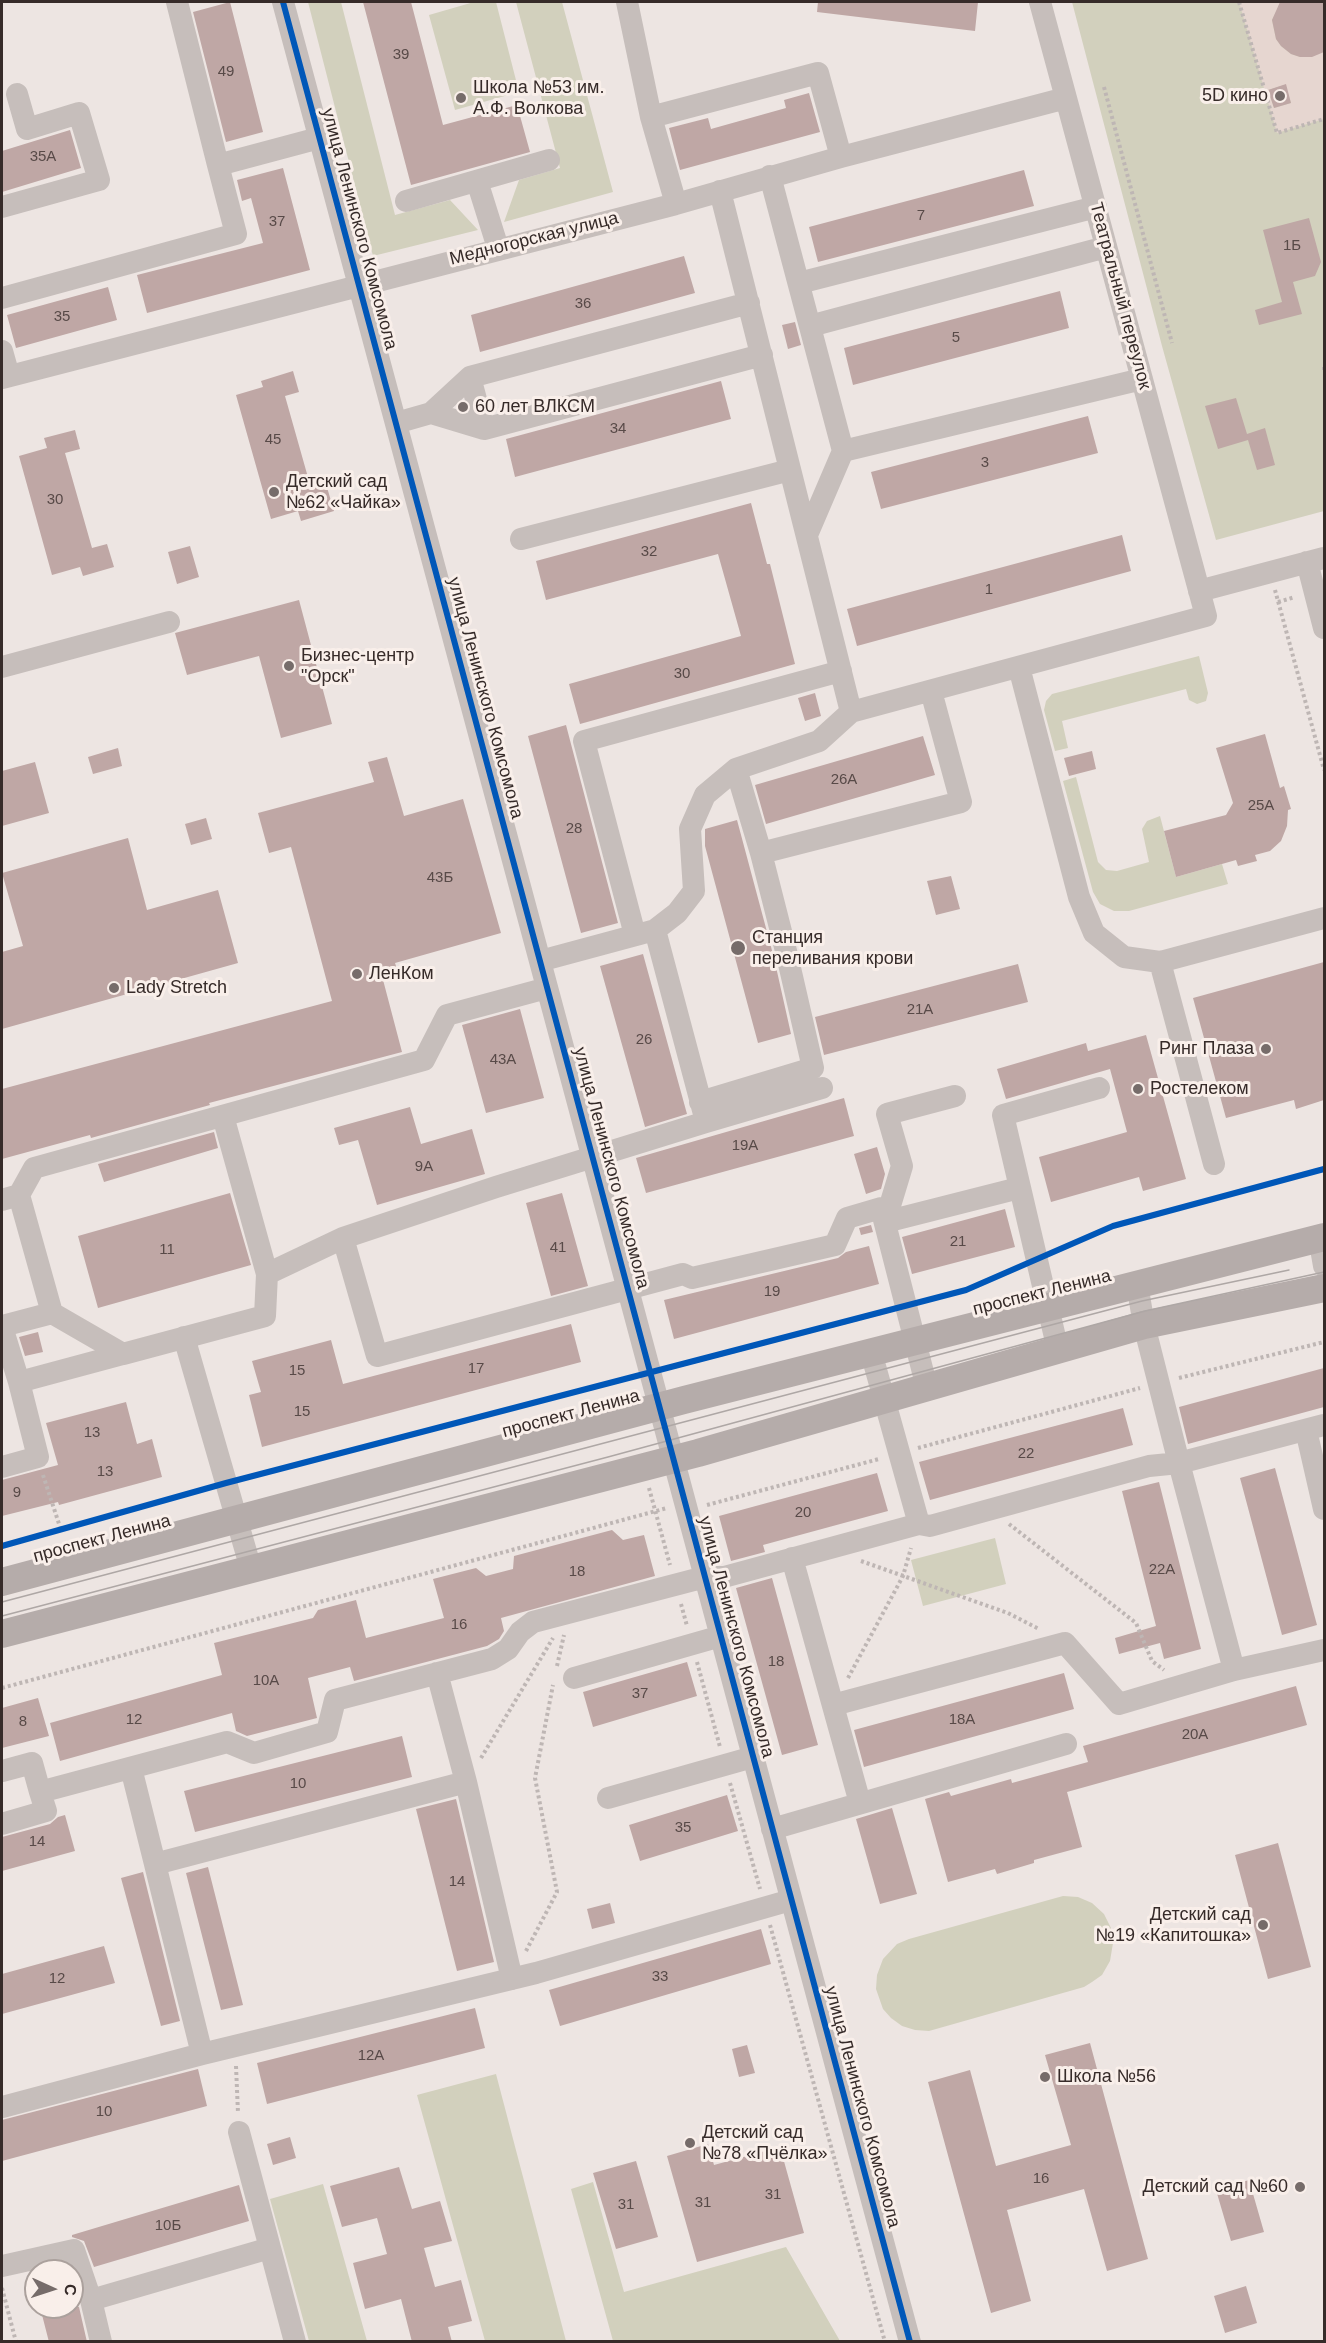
<!DOCTYPE html>
<html>
<head>
<meta charset="utf-8">
<style>
	body { margin:0 }
	#map { position:relative; width:1326px; height:2343px; overflow:hidden; background:#ede5e2; font-family:Arial,sans-serif }
	canvas { display:block }
	.frame { position:absolute; inset:0; border:3px solid #362b29; pointer-events:none }
	.north { position:absolute; left:24px; top:2259px; width:60px; height:60px; box-sizing:border-box; background:#f9efea; border:2px solid #aba19d; border-radius:50%; rotate:93deg; font-size:16px; font-weight:700; line-height:24px; text-align:center; color:#362b29 }
	.north::after { content:''; display:block; margin:auto; width:21px; height:27px; background:#766c6a; clip-path:polygon(50% 0,100% 100%,50% 72%,0 100%) }
</style>
</head>
<body>
<div id="map">
<canvas width="1326" height="2343"></canvas>
<div class="frame"></div>
<div class="north">С</div>
</div>
<script>
const c = document.querySelector('canvas').getContext('2d');
c.lineJoin = 'round';
function fill(path, color) { c.fillStyle = color; c.fill(path, 'evenodd'); }
const shape = rows => new Path2D(rows.map(r => 'M' + r).join(''));
function trace(path, color, width, dash) { c.strokeStyle = color; c.lineWidth = width; c.lineCap = dash ? 'butt' : 'round'; c.setLineDash(dash || []); c.stroke(path); }
function drawText(font, color, halo, rows, align = 'center') {
  c.font = font + ' Arial,sans-serif'; c.lineWidth = 6; c.setLineDash([]); c.textBaseline = 'middle'; c.strokeStyle = halo; c.fillStyle = color; for (const [text, x, y, turn = 0] of rows) {
    c.save(); c.translate(x, y); c.rotate((+turn || 0) * Math.PI / 180); c.textAlign = isNaN(turn) ? turn : align; if (halo) c.strokeText(text, 0, 0); c.fillText(text, 0, 0); c.restore();
  }
}
const green = shape([
	[308,2,341,2,395,215,450,200,478,230,373,256],
	[474,2,496,2,519,92,455,110,429,15],
	[516,2,562,2,613,192,504,222,519,180,560,168],
	[1072,2,1324,2,1324,511,1216,540,1162,346],
	[1199,656,1208,693,1206,701,1197,704,1189,700,1186,689,1062,721,1068,748,1055,751,1044,710,1046,701,1052,694],
	[1076,777,1098,862,1106,870,1117,871,1149,862,1142,829,1147,821,1160,816,1176,877,1222,864,1228,884,1129,911,1114,911,1100,904,1093,892,1063,781],
	[995,1538,1006,1584,923,1606,911,1560],
	[1063,1896,1078,1897,1092,1903,1104,1914,1111,1928,1113,1943,1110,1961,1102,1975,1092,1982,1084,1987,929,2031,915,2030,902,2026,891,2018,883,2009,876,1989,877,1975,883,1959,897,1944,909,1939],
	[496,2074,566,2341,485,2341,417,2095],
	[593,2182,624,2292,786,2247,840,2341,613,2341,571,2189],
	[323,2184,367,2341,309,2341,270,2199]
]);
const plaza = shape([
	[1239,2,1281,2,1272,20,1276,39,1281,46,1291,54,1300,57,1324,51,1324,119,1277,133],
	[1285,85,1291,103,1274,108,1268,90]
]);
const building = shape([
	[230,2,263,132,226,142,193,12],
	[363,2,411,2,443,125,517,105,530,152,411,185],
	[818,2,978,2,975,31,817,12],
	[1280,2,1324,2,1324,52,1312,57,1300,57,1291,54,1281,46,1276,39,1272,20],
	[1286,84,1291,103,1274,108,1268,90],
	[809,93,820,132,680,170,669,128,708,118,711,129,786,108,784,100],
	[70,130,81,168,2,192,2,151],
	[283,168,310,270,147,313,137,275,263,243,251,198,242,201,237,180],
	[1024,170,1034,206,818,262,809,227],
	[1309,218,1321,262,1315,276,1293,282,1302,314,1259,325,1255,310,1282,302,1263,230],
	[684,256,695,293,480,352,471,315],
	[108,287,117,320,16,348,7,315],
	[1060,291,1069,328,853,385,844,348],
	[795,322,801,345,788,349,782,325],
	[293,371,299,392,285,396,311,488,326,484,334,511,301,521,298,511,271,519,236,395,263,387,261,381],
	[721,381,731,419,515,477,506,439],
	[1236,398,1247,434,1265,428,1275,465,1257,470,1248,440,1218,449,1205,406],
	[1088,416,1098,453,881,509,871,472],
	[75,430,80,449,65,453,92,548,107,544,114,567,83,576,80,567,52,575,19,456,47,448,44,438],
	[751,503,767,564,770,564,795,664,580,724,569,684,741,636,718,554,546,600,536,561],
	[1122,535,1131,571,857,646,847,609],
	[190,546,199,577,177,584,168,552],
	[299,600,332,724,281,738,259,656,187,675,175,633],
	[815,693,821,716,805,721,798,698],
	[566,725,618,923,581,933,528,736],
	[1265,734,1280,788,1284,786,1291,809,1288,810,1287,826,1281,841,1270,851,1255,855,1257,861,1238,866,1236,860,1176,877,1164,831,1226,815,1233,803,1216,748],
	[923,736,935,775,766,824,755,785],
	[118,748,122,766,93,774,88,757],
	[1092,751,1096,769,1069,776,1064,758],
	[387,757,404,816,463,799,501,933,395,963,398,972,382,976,402,1052,209,1103,210,1105,91,1138,90,1135,2,1159,2,1089,332,1001,291,847,269,853,258,813,374,782,368,762],
	[35,762,49,813,2,826,2,771],
	[206,818,212,839,191,845,185,824],
	[737,820,774,958,791,1034,758,1043,705,846,705,829],
	[128,838,147,910,218,890,238,963,2,1029,2,952,23,946,2,873],
	[951,876,960,909,936,915,927,881],
	[643,954,687,1114,645,1127,600,966],
	[1324,962,1324,1100,1296,1109,1294,1100,1226,1118,1193,998],
	[1018,964,1028,1002,824,1055,815,1017],
	[520,1009,544,1098,486,1113,462,1025],
	[1146,1035,1186,1179,1143,1191,1139,1177,1051,1202,1039,1157,1127,1132,1110,1069,1006,1099,997,1069,1086,1043,1088,1051],
	[844,1098,854,1136,646,1193,636,1158],
	[410,1107,421,1144,472,1129,485,1174,377,1205,358,1140,339,1145,334,1128],
	[214,1132,218,1148,104,1182,98,1164],
	[877,1147,885,1174,881,1189,866,1194,854,1154],
	[230,1193,251,1265,98,1308,78,1236],
	[562,1193,588,1286,551,1296,526,1203],
	[1005,1209,1015,1247,912,1274,902,1237],
	[871,1225,873,1232,861,1235,859,1228],
	[869,1246,879,1284,674,1339,664,1300,838,1258,846,1252],
	[571,1324,581,1362,262,1447,249,1395,261,1392,252,1361,331,1340,343,1384],
	[38,1332,43,1352,25,1356,19,1337],
	[1324,1368,1324,1407,1188,1444,1179,1407],
	[126,1402,137,1444,152,1439,162,1477,59,1505,58,1502,2,1516,2,1480,58,1465,46,1423],
	[1123,1408,1133,1445,930,1500,919,1462],
	[1275,1468,1317,1625,1282,1635,1240,1478],
	[877,1473,888,1511,763,1545,765,1552,731,1561,719,1516],
	[1159,1482,1201,1649,1164,1659,1160,1643,1119,1654,1115,1638,1156,1626,1122,1491],
	[612,1530,623,1540,644,1535,655,1576,501,1618,504,1631,499,1639,487,1646,354,1681,350,1667,308,1678,317,1718,247,1736,236,1731,232,1713,60,1761,50,1723,222,1675,214,1643,313,1618,318,1610,356,1600,366,1638,444,1618,433,1579,476,1568,486,1576,513,1569,514,1556],
	[772,1578,818,1745,782,1755,736,1588],
	[687,1662,697,1696,593,1727,583,1692],
	[1064,1673,1074,1709,864,1767,854,1730],
	[1296,1686,1307,1725,1067,1792,1082,1847,1034,1860,1034,1863,997,1874,995,1869,948,1882,925,1799,949,1792,951,1796,1011,1779,1012,1783,1088,1762,1083,1746],
	[38,1698,49,1736,2,1748,2,1708],
	[402,1736,412,1777,195,1832,184,1791],
	[727,1795,738,1831,640,1861,629,1825],
	[456,1799,494,1962,457,1971,416,1809],
	[892,1808,917,1894,880,1904,856,1819],
	[65,1815,75,1851,2,1871,2,1837,50,1824,58,1817],
	[1278,1843,1311,1967,1268,1979,1235,1855],
	[208,1867,243,2005,221,2010,186,1873],
	[143,1872,180,2021,161,2026,121,1878],
	[610,1903,615,1923,592,1929,587,1909],
	[761,1929,771,1964,560,2026,549,1990],
	[104,1946,115,1983,2,2014,2,1974],
	[475,2008,485,2048,267,2104,257,2063],
	[1090,2043,1148,2259,1107,2271,1084,2189,1007,2210,1031,2301,991,2313,928,2082,970,2070,996,2166,1071,2145,1045,2055],
	[747,2045,755,2073,739,2077,732,2049],
	[198,2069,207,2106,2,2161,2,2120],
	[290,2137,296,2158,273,2165,267,2144],
	[708,2144,714,2165,780,2147,804,2233,697,2262,667,2156],
	[636,2161,658,2237,616,2249,593,2173],
	[399,2167,412,2209,440,2201,452,2241,424,2248,435,2287,461,2280,472,2321,448,2327,452,2342,412,2342,401,2299,365,2309,353,2263,387,2254,377,2218,342,2227,330,2186],
	[1249,2180,1264,2232,1231,2241,1216,2190],
	[239,2185,249,2221,94,2267,84,2241,72,2237,72,2235],
	[1246,2286,1257,2323,1225,2333,1214,2296],
	[40,2307,79,2307,87,2342,49,2342]
]);
const path = shape([
	[1239,2,1277,133,1324,119],
	[1104,87,1172,343],
	[1324,367,1324,373],
	[1275,590,1324,770],
	[1278,602,1295,597],
	[1056,1251,1113,1226,1324,1169],
	[925,1301,966,1290,1019,1267],
	[669,1368,889,1311],
	[1179,1378,1324,1342],
	[918,1448,1140,1388],
	[43,1475,61,1530],
	[245,1478,630,1378],
	[649,1488,670,1565],
	[707,1505,879,1459],
	[1009,1524,1136,1623,1152,1661,1164,1670],
	[2,1546,206,1489],
	[861,1561,1008,1613,1039,1629],
	[681,1604,687,1626],
	[697,1662,720,1747],
	[557,1666,564,1635],
	[848,1678,903,1576,911,1548],
	[2,1688,667,1508],
	[481,1758,553,1638],
	[730,1783,760,1889],
	[770,1925,885,2342],
	[526,1951,557,1892,535,1778,553,1685],
	[236,2066,238,2113],
	[2,2288,16,2342]
]);
const minor = shape([
	[177,2,218,165,319,138],
	[283,2,910,2342],
	[627,2,651,117,676,204],
	[651,117,818,73,841,157],
	[770,176,843,451,807,535],
	[477,181,498,248],
	[720,191,851,712],
	[406,201,549,160],
	[2,207,99,180,79,113,27,129,17,94],
	[799,283,1096,207],
	[2,298,236,234,218,165],
	[810,326,1106,247],
	[2,351,9,376],
	[470,377,484,429],
	[2,378,676,204,841,157,1066,98],
	[431,413,484,429,762,355],
	[396,423,431,413,470,377,749,303],
	[843,451,1142,379],
	[521,539,790,470],
	[1307,562,1324,628],
	[1199,591,1324,558],
	[2,667,169,622],
	[1019,667,1079,897,1094,933,1124,957,1160,962,1324,918],
	[736,769,761,853],
	[655,930,704,1114],
	[635,935,584,741,841,671],
	[540,961,655,930,677,913,694,891,690,829,705,795,736,769,819,741,851,712,1206,616,1040,2],
	[1160,962,1214,1164],
	[700,1102,813,1068,787,955,761,853,961,802,931,691],
	[223,1116,267,1274],
	[19,1195,52,1313,123,1354,265,1316,267,1274,343,1238,496,1187,706,1122,822,1088],
	[2,1200,19,1195,34,1168,424,1060,447,1015,547,988],
	[885,1222,902,1166,887,1114,955,1096],
	[885,1222,1019,1188],
	[1319,1237,1324,1266],
	[343,1238,377,1356,683,1274,692,1278,835,1245,847,1218,881,1208,927,1388],
	[1137,1284,1144,1325,1179,1463,1234,1670],
	[2,1326,52,1313],
	[2,1327,19,1382],
	[184,1337,251,1569],
	[1058,1350,1003,1115,1099,1088],
	[871,1352,919,1524],
	[1306,1430,1324,1509],
	[2,1467,38,1457,19,1382,123,1354],
	[792,1558,860,1803],
	[437,1673,466,1782,512,1979],
	[574,1678,721,1636],
	[833,1705,1065,1643,1119,1704,1234,1670,1324,1650],
	[131,1768,155,1864],
	[2,1771,32,1763,40,1792,227,1742,254,1753,327,1732,335,1700,492,1659,508,1649,520,1632,533,1622,705,1577,724,1577,919,1524,930,1526,1149,1466,1179,1463,1324,1425],
	[608,1798,753,1757],
	[2,1824,46,1811,40,1792],
	[772,1829,1066,1744],
	[202,2054,155,1864,466,1782],
	[2,2107,202,2054,536,1973,791,1900],
	[239,2132,270,2248],
	[2,2266,74,2250,91,2300,101,2342],
	[91,2300,270,2248,295,2342]
]);
const major = shape([
	[2,1582,684,1400,1324,1237],
	[2,1634,698,1453,1144,1325,1324,1288]
]);
const tram = shape([
	[2,1602,1142,1301,1289,1270],
	[2,1616,608,1457,1145,1311,1324,1272]
]);
const cycleway = shape([
	[283,2,910,2342],
	[2,1546,226,1483,966,1290,1113,1226,1324,1169]
]);
const markers = [
	[1280,96,6,"#766c6a"],
	[461,98,6,"#766c6a"],
	[463,407,6,"#766c6a"],
	[274,492,6,"#766c6a"],
	[289,666,6,"#766c6a"],
	[738,948,8,"#766c6a"],
	[357,974,6,"#766c6a"],
	[114,988,6,"#766c6a"],
	[1266,1049,6,"#766c6a"],
	[1138,1089,6,"#766c6a"],
	[1263,1925,6,"#766c6a"],
	[1045,2077,6,"#766c6a"],
	[690,2143,6,"#766c6a"],
	[1300,2187,6,"#766c6a"]
];
const numberNames = [
	["39",401,55],
	["49",226,72],
	["35А",43,157],
	["7",921,216],
	["37",277,222],
	["1Б",1292,246],
	["36",583,304],
	["35",62,317],
	["5",956,338],
	["34",618,429],
	["45",273,440],
	["3",985,463],
	["30",55,500],
	["32",649,552],
	["1",989,590],
	["30",682,674],
	["26А",844,780],
	["25А",1261,806],
	["28",574,829],
	["43Б",440,878],
	["21А",920,1010],
	["26",644,1040],
	["43А",503,1060],
	["19А",745,1146],
	["9А",424,1167],
	["21",958,1242],
	["41",558,1248],
	["11",167,1250],
	["19",772,1292],
	["17",476,1369],
	["15",297,1371],
	["15",302,1412],
	["13",92,1433],
	["22",1026,1454],
	["13",105,1472],
	["9",17,1493],
	["20",803,1513],
	["22А",1162,1570],
	["18",577,1572],
	["16",459,1625],
	["18",776,1662],
	["10А",266,1681],
	["37",640,1694],
	["12",134,1720],
	["18А",962,1720],
	["8",23,1722],
	["20А",1195,1735],
	["10",298,1784],
	["35",683,1828],
	["14",37,1842],
	["14",457,1882],
	["33",660,1977],
	["12",57,1979],
	["12А",371,2056],
	["10",104,2112],
	["16",1041,2179],
	["31",773,2195],
	["31",703,2203],
	["31",626,2205],
	["10Б",168,2226]
];
const poiNames = [
	["Школа №53 им.",473,88],
	["А.Ф. Волкова",473,109],
	["5D кино",1268,96,"right"],
	["60 лет ВЛКСМ",475,407],
	["Детский сад",286,482],
	["№62 «Чайка»",286,503],
	["Бизнес-центр",301,656],
	["\"Орск\"",301,677],
	["Станция",752,938],
	["переливания крови",752,959],
	["ЛенКом",369,974],
	["Lady Stretch",126,988],
	["Ринг Плаза",1254,1049,"right"],
	["Ростелеком",1150,1089],
	["Детский сад",1251,1915,"right"],
	["№19 «Капитошка»",1251,1936,"right"],
	["Школа №56",1057,2077],
	["Детский сад",702,2133],
	["№78 «Пчёлка»",702,2154],
	["Детский сад №60",1288,2187,"right"]
];
const streetNames = [
	["улица Ленинского Комсомола",359,229,75],
	["Медногорская улица",534,239,-14],
	["Театральный переулок",1120,296,75],
	["улица Ленинского Комсомола",485,698,75],
	["улица Ленинского Комсомола",611,1168,75],
	["проспект Ленина",1042,1293,-14],
	["проспект Ленина",571,1414,-15],
	["проспект Ленина",102,1539,-15],
	["улица Ленинского Комсомола",736,1637,75],
	["улица Ленинского Комсомола",862,2107,75]
];
fill(green, '#d2d0bd');
fill(plaza, '#e6d6d0');
fill(building, '#bfa7a5');
trace(path, '#beb6b4', 4, [3, 3]);
trace(minor, '#c6bebb', 22);
trace(major, '#b5acaa', 28);
trace(tram, '#aea7a5', 1.5);
trace(cycleway, '#0057b8', 6);
for (const [x, y, r, color] of markers) { const dot = new Path2D(); dot.arc(x, y, r, 0, 2 * Math.PI); c.fillStyle = color; c.fill(dot); trace(dot, '#f9efea', 2); }
drawText('15px', '#584a48', null, numberNames);
drawText('18px', '#362b29', '#f9efea', poiNames, 'left');
drawText('18px', '#362b29', '#f9efea', streetNames);
</script>
</body>
</html>
